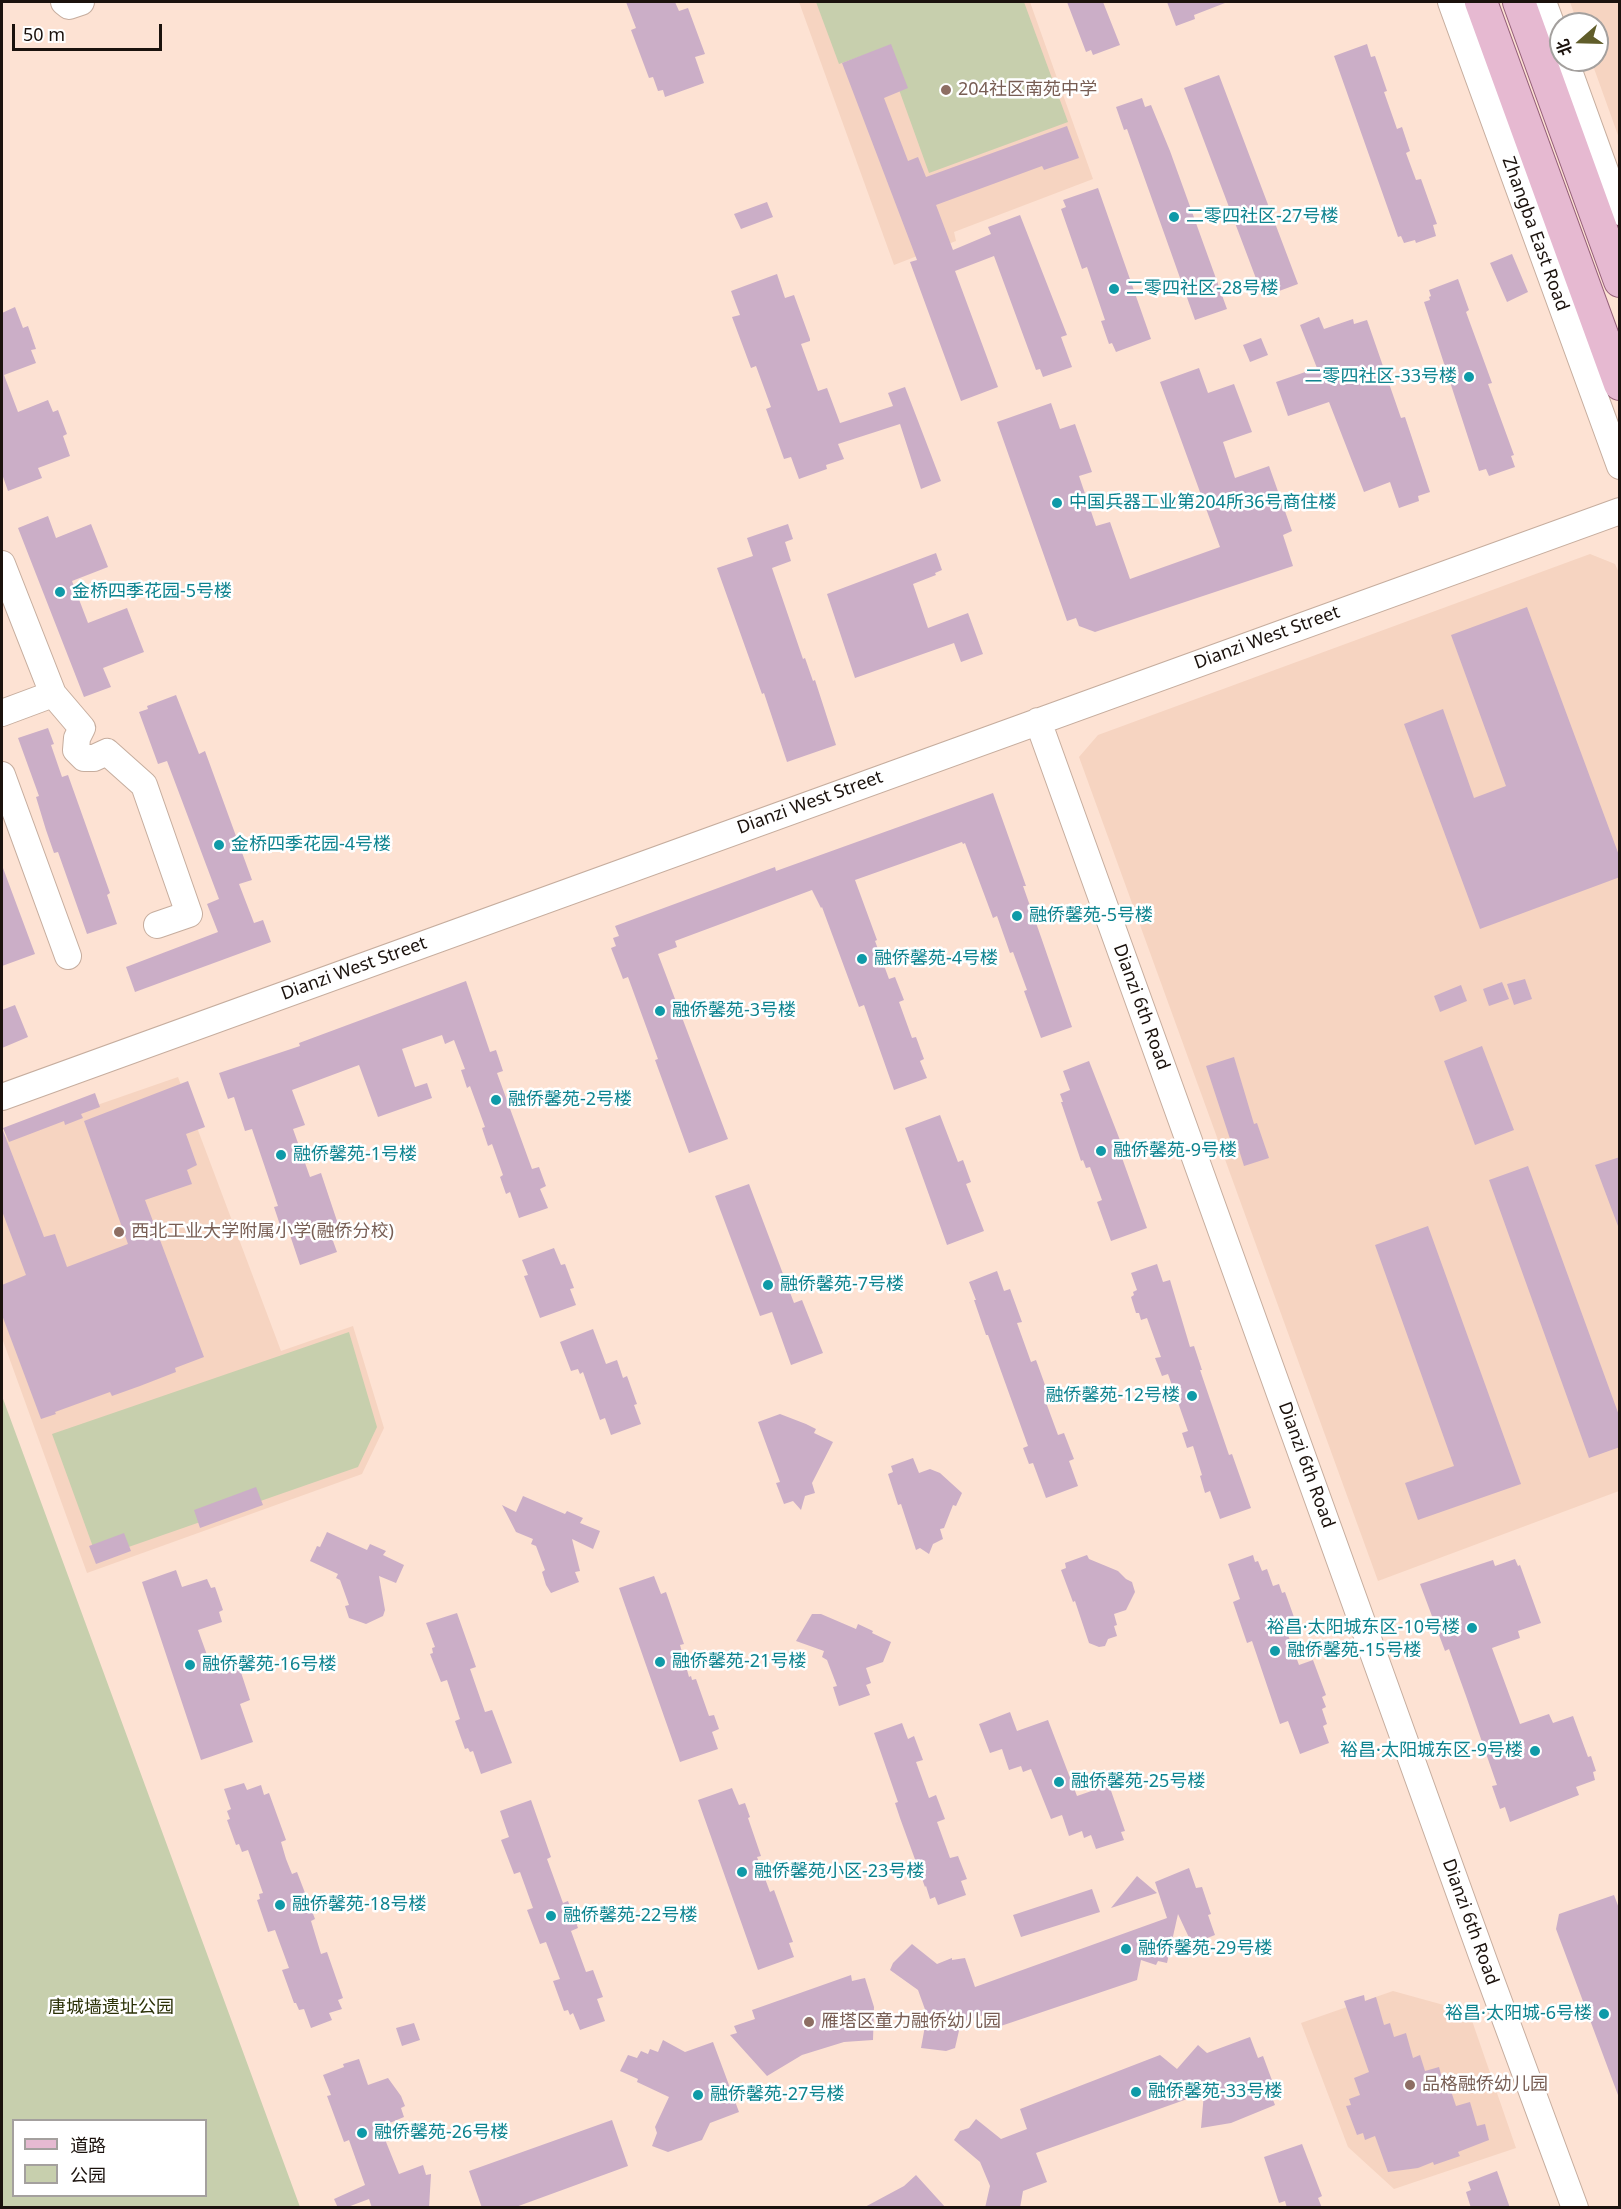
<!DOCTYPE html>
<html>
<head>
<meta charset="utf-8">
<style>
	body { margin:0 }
	#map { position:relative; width:1621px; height:2209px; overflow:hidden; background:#fde2d3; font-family:"Noto Sans","Noto Sans SC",sans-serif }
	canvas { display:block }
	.frame { position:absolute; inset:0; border:3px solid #1b120d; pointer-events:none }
	.legend { position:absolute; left:12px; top:2119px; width:195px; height:78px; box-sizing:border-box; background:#fff; border:2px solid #a4a09e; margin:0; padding:8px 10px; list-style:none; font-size:18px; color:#1b120d }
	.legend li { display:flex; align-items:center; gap:12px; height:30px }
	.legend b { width:30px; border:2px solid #a4a09e }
	.north { position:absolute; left:1549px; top:12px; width:60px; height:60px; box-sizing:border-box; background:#fff; border:2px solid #a4a09e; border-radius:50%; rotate:250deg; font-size:16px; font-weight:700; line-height:24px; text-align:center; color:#1b120d }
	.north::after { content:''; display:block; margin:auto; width:21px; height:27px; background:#605d2a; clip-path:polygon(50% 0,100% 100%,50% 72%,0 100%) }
	.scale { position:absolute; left:12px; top:24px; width:150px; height:27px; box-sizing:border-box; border:3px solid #1b120d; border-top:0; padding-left:8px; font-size:18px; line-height:21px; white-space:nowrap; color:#1b120d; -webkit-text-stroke:4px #fff; paint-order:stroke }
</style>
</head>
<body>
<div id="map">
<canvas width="1621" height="2209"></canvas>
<div class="frame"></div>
<ul class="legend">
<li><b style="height:8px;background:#e6b9d1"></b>道路</li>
<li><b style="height:16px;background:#c7cfad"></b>公园</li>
</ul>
<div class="north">北</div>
<div class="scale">50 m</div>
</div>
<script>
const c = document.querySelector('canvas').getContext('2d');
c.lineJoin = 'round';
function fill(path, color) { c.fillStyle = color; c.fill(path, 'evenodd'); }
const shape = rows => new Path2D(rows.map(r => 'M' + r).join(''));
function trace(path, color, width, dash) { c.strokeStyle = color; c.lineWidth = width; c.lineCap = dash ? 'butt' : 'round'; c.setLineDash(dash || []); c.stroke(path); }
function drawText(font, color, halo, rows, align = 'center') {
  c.font = font + ' "Noto Sans","Noto Sans SC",sans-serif'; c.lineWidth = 5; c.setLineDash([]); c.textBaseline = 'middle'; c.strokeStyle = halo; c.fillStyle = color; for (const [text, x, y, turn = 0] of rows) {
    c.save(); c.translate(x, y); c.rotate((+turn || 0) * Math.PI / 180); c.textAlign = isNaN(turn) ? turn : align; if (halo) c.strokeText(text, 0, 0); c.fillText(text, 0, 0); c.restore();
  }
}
const built = shape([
	[799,2,1030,2,1093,179,954,232,956,241,894,265],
	[1570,2,1619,2,1619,138,1591,60,1597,60,1597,24,1578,24],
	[1590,554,1615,564,1620,575,1619,1491,1378,1581,1079,757,1098,735],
	[178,1077,281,1351,353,1326,384,1428,362,1474,87,1573,2,1338,2,1138],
	[1393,1991,1469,2012,1516,2148,1394,2189,1348,2147,1301,2023]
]);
const green = shape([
	[816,2,1024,2,1068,122,929,173,884,48,839,64],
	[349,1332,377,1427,358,1467,97,1558,52,1434],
	[2,1396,300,2207,2,2207],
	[206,2120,206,2196,14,2196,14,2120]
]);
const building = shape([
	[626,2,675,2,679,11,688,8,705,54,695,57,704,83,665,97,663,90,658,91,653,77,649,78,631,30,636,28],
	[1067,2,1103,2,1120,45,1093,55,1091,50,1086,52],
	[1167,2,1225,2,1225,3,1194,15,1195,19,1176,26],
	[891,44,908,88,884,98,908,161,918,157,926,177,1067,126,1079,158,1044,170,1042,166,936,205,953,250,991,234,988,227,1020,215,1067,335,1061,337,1072,367,1043,377,1040,369,1036,370,994,256,955,271,998,387,961,401,910,262,917,260,842,63],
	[1367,44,1371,57,1375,56,1387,91,1384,92,1397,129,1402,127,1410,151,1406,153,1416,180,1421,179,1437,224,1433,225,1436,236,1416,243,1415,240,1404,243,1401,236,1398,237,1334,56],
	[1219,75,1298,284,1263,297,1184,88],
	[1142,98,1145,107,1151,105,1170,151,1227,309,1195,320,1127,129,1124,130,1116,107],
	[1098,188,1151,339,1116,352,1112,343,1109,344,1101,321,1105,320,1087,267,1082,269,1061,209,1066,207,1063,200],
	[767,202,773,217,741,229,734,214],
	[1512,254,1528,292,1507,302,1490,263],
	[777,274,785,298,794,295,810,339,810,341,801,344,818,391,827,388,840,423,893,406,888,393,905,387,941,481,921,489,900,424,838,444,844,459,826,465,827,469,799,479,791,457,784,459,766,409,771,407,756,366,751,368,732,317,740,315,731,291],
	[1458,279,1469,310,1466,312,1492,383,1488,384,1514,455,1511,456,1515,467,1489,476,1486,469,1479,471,1424,302,1430,300,1429,297,1431,296,1429,290],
	[15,307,23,328,28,326,36,349,31,350,36,363,4,375,18,412,48,400,53,412,58,410,67,434,63,436,70,456,38,468,42,478,8,491,2,474,2,313],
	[1319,317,1324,329,1353,319,1354,324,1367,320,1401,418,1405,417,1430,492,1418,496,1419,501,1399,508,1390,482,1364,492,1329,402,1288,416,1276,382,1317,368,1300,325],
	[1261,338,1268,355,1250,362,1243,345],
	[1199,368,1208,393,1234,384,1252,432,1223,442,1235,478,1269,466,1292,531,1283,535,1293,566,1095,632,1079,626,1076,618,1067,621,997,422,1051,403,1060,429,1075,424,1092,472,1079,476,1096,526,1110,522,1130,579,1220,547,1160,382],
	[48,516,56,538,91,524,108,567,72,581,88,623,127,608,144,652,103,668,111,687,84,697,18,528],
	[788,524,793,539,785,542,791,561,772,568,803,659,805,658,813,681,815,680,836,745,787,762,764,693,762,694,717,568,753,556,747,538],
	[936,553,942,570,935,573,936,575,913,584,928,628,968,613,983,654,961,662,954,643,855,678,827,594],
	[1527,607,1620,858,1620,877,1480,929,1404,724,1443,709,1474,798,1506,786,1451,635],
	[176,695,199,754,205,751,252,880,239,884,254,923,263,920,271,942,135,992,126,967,218,932,207,904,219,899,167,761,158,764,139,712,148,709,147,706],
	[48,728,54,744,51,745,62,777,68,775,110,893,107,895,117,924,87,934,58,852,54,853,46,830,36,797,39,796,18,738],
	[993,793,1026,886,1023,886,1041,937,1072,1027,1041,1038,1024,991,1027,990,1013,952,1010,953,997,916,993,918,965,843,963,844,962,842,855,880,877,940,875,941,889,979,895,977,904,1000,899,1002,912,1038,916,1037,924,1059,920,1061,927,1078,894,1090,864,1005,859,1007,822,907,821,908,812,890,675,941,677,947,658,954,728,1139,689,1153,655,1060,658,1059,628,977,623,979,611,948,616,946,613,938,619,936,615,926,775,867,776,871],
	[2,868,3,868,35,954,2,966],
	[1525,979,1532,999,1514,1005,1507,984],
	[466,981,490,1052,496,1050,503,1071,497,1073,532,1169,539,1167,546,1186,540,1189,548,1208,519,1218,510,1192,506,1194,500,1177,503,1175,492,1144,488,1146,482,1128,485,1127,470,1086,467,1088,461,1070,465,1069,454,1040,445,1044,442,1035,402,1049,415,1087,427,1083,432,1098,378,1117,359,1065,292,1090,305,1125,293,1129,310,1177,321,1173,338,1224,328,1227,337,1252,300,1265,287,1226,281,1228,274,1207,278,1206,252,1129,245,1131,234,1097,228,1099,219,1073,300,1046,299,1043],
	[1502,982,1509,999,1489,1006,1483,989],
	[1461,985,1467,1001,1440,1012,1434,996],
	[15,1005,28,1037,2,1048,2,1010],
	[1482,1046,1514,1130,1475,1145,1444,1061],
	[1234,1057,1254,1124,1257,1123,1269,1158,1244,1166,1239,1150,1234,1151,1206,1066],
	[1089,1061,1125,1153,1121,1155,1147,1228,1111,1241,1097,1202,1102,1200,1090,1167,1086,1168,1083,1160,1081,1161,1061,1102,1063,1102,1060,1094,1070,1090,1063,1071],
	[188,1081,205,1127,186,1134,197,1165,187,1170,192,1184,145,1200,204,1357,175,1368,176,1372,140,1386,112,1396,110,1392,55,1412,56,1414,41,1419,2,1315,2,1285,26,1275,2,1211,2,1128,44,1237,55,1234,67,1267,128,1244,84,1121],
	[95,1093,100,1107,81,1114,83,1118,65,1125,64,1121,9,1142,3,1128],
	[940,1115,958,1162,963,1160,971,1182,966,1184,984,1231,947,1245,905,1128],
	[1620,1157,1620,1226,1618,1226,1595,1165],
	[1528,1166,1620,1418,1620,1447,1589,1458,1489,1180],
	[749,1184,794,1303,802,1300,823,1353,791,1365,772,1312,760,1316,715,1196],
	[1428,1226,1521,1484,1418,1520,1405,1483,1454,1466,1375,1245],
	[554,1248,561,1265,565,1264,574,1288,570,1289,576,1305,540,1318,524,1276,528,1275,522,1260],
	[1157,1264,1163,1282,1170,1280,1190,1347,1194,1346,1202,1370,1200,1370,1229,1455,1232,1454,1251,1508,1220,1519,1210,1491,1205,1493,1200,1476,1202,1475,1193,1446,1187,1448,1182,1433,1188,1431,1168,1374,1162,1376,1155,1358,1161,1357,1147,1318,1141,1320,1139,1313,1136,1313,1131,1297,1134,1295,1133,1292,1137,1290,1131,1273],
	[997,1271,1004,1291,1010,1289,1022,1322,1017,1323,1031,1362,1036,1360,1049,1396,1044,1397,1058,1435,1064,1433,1074,1459,1069,1461,1078,1486,1046,1498,1033,1463,1029,1464,1023,1448,1028,1446,988,1335,986,1335,974,1300,976,1300,969,1282],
	[593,1329,606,1364,617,1360,623,1378,627,1376,637,1404,634,1405,641,1424,611,1435,605,1418,600,1420,583,1372,580,1374,578,1369,571,1371,560,1342],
	[780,1414,806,1424,816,1429,814,1433,833,1442,812,1483,815,1493,805,1496,801,1510,793,1501,784,1504,776,1483,780,1482,758,1422],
	[913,1458,919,1473,930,1469,940,1473,962,1493,956,1506,953,1505,944,1528,940,1529,943,1539,933,1544,929,1554,920,1548,916,1550,901,1504,898,1505,888,1474,893,1472,891,1466],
	[256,1487,263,1505,200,1528,194,1510],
	[523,1496,565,1514,567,1511,583,1518,580,1523,600,1531,593,1549,572,1539,580,1571,575,1572,579,1582,551,1593,546,1585,542,1572,545,1570,536,1546,531,1544,533,1539,516,1532,502,1505,516,1512],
	[327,1532,367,1550,370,1544,386,1551,383,1555,404,1565,396,1583,379,1576,385,1610,383,1616,366,1624,349,1618,345,1606,349,1605,340,1580,336,1578,338,1574,310,1561,317,1546,320,1547],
	[124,1533,131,1551,96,1564,89,1546],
	[1087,1555,1089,1559,1118,1571,1126,1579,1132,1582,1135,1592,1126,1610,1114,1614,1117,1625,1114,1626,1117,1636,1108,1639,1105,1646,1099,1647,1089,1643,1075,1601,1073,1602,1061,1570,1066,1568,1065,1563],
	[1253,1555,1255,1562,1258,1561,1262,1571,1267,1569,1273,1586,1279,1584,1282,1593,1285,1592,1299,1631,1288,1635,1299,1665,1313,1660,1326,1695,1322,1697,1326,1707,1322,1709,1327,1724,1323,1726,1329,1743,1300,1754,1288,1721,1280,1724,1252,1641,1247,1643,1233,1602,1240,1599,1228,1564],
	[1515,1559,1518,1566,1520,1565,1541,1623,1518,1631,1520,1638,1492,1648,1520,1724,1549,1714,1553,1723,1573,1716,1588,1757,1591,1756,1596,1771,1593,1772,1595,1780,1576,1787,1579,1795,1510,1822,1505,1807,1500,1809,1492,1786,1497,1785,1466,1696,1449,1649,1445,1651,1420,1584,1493,1560,1495,1566],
	[176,1570,182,1587,207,1579,211,1588,215,1587,223,1610,219,1612,222,1622,198,1630,211,1666,236,1657,250,1700,240,1704,253,1742,201,1760,142,1582],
	[654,1576,661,1594,666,1592,684,1644,680,1645,689,1677,691,1676,692,1680,696,1679,709,1716,714,1715,719,1729,712,1732,718,1749,680,1762,619,1588],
	[457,1613,476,1667,470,1669,485,1712,492,1710,512,1763,481,1774,473,1751,470,1752,468,1748,465,1749,455,1721,460,1719,447,1680,441,1682,430,1654,433,1653,432,1648,435,1647,426,1623],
	[812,1614,821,1614,856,1629,858,1624,873,1631,872,1633,891,1642,883,1662,866,1668,871,1683,866,1685,870,1695,839,1706,833,1687,837,1686,827,1660,822,1657,824,1651,796,1641],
	[1010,1712,1017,1731,1048,1720,1077,1796,1109,1785,1125,1831,1121,1832,1124,1840,1096,1849,1091,1835,1084,1838,1082,1831,1069,1836,1062,1815,1051,1819,1031,1769,1023,1772,1021,1766,1009,1770,1002,1749,990,1753,979,1724],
	[902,1723,908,1739,914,1736,923,1760,916,1762,929,1798,936,1795,945,1819,937,1822,950,1858,958,1856,967,1879,961,1881,966,1895,938,1905,935,1897,930,1899,926,1886,925,1887,900,1818,895,1803,898,1802,874,1733],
	[244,1783,247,1790,261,1785,264,1795,269,1793,286,1840,281,1842,286,1859,292,1874,297,1872,315,1919,311,1921,321,1954,327,1952,343,1998,338,2000,342,2009,329,2013,332,2020,311,2028,304,2009,299,2010,296,2003,294,2003,282,1970,289,1968,275,1930,268,1932,257,1900,260,1899,259,1894,263,1893,248,1850,242,1852,239,1844,236,1845,227,1820,230,1819,227,1811,231,1809,224,1789],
	[732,1788,739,1805,745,1803,750,1817,748,1818,761,1856,757,1857,770,1892,774,1890,793,1942,789,1943,794,1957,758,1970,698,1800],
	[531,1800,551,1857,547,1859,563,1903,568,1901,578,1928,571,1931,586,1972,593,1970,603,1997,597,1999,605,2021,580,2030,573,2013,570,2015,568,2010,564,2011,553,1981,560,1979,546,1942,540,1944,527,1910,533,1908,520,1872,514,1874,501,1840,509,1837,500,1811],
	[1189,1868,1196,1888,1202,1887,1211,1914,1208,1915,1215,1935,1192,1944,1178,1914,1167,1963,1158,1961,1156,1965,1141,1960,1137,1980,989,2030,984,2015,961,2022,955,2048,946,2051,921,2048,927,2015,918,1990,890,1970,893,1963,912,1944,937,1964,952,1958,952,1960,965,1958,975,1987,1167,1918,1155,1882],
	[1137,1876,1157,1893,1111,1908],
	[1092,1889,1100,1912,1021,1937,1013,1915],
	[1614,1895,1620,1911,1620,2095,1618,2095,1556,1929,1559,1914],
	[851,1975,852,1981,865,1978,874,2007,873,2040,844,2042,802,2055,767,2076,730,2035,737,2033,734,2026,755,2019,752,2010],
	[1364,1995,1365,2001,1376,1997,1384,2025,1390,2023,1394,2037,1406,2033,1413,2058,1420,2055,1425,2071,1439,2067,1446,2093,1451,2091,1456,2106,1470,2102,1477,2126,1485,2124,1489,2140,1458,2152,1460,2156,1434,2165,1433,2162,1418,2168,1388,2172,1375,2136,1365,2140,1363,2133,1357,2135,1346,2106,1351,2105,1349,2099,1360,2095,1354,2078,1369,2072,1344,2001],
	[414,2023,420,2040,402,2046,396,2028],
	[1250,2037,1258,2058,1263,2056,1273,2083,1268,2087,1275,2105,1231,2123,1201,2128,1204,2093,1036,2153,1047,2182,1023,2191,1020,2208,985,2208,990,2186,980,2162,954,2140,960,2131,969,2128,976,2119,1001,2139,1027,2129,1020,2109,1160,2055,1177,2069,1198,2045,1207,2053],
	[663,2040,685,2052,713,2042,739,2112,710,2123,702,2140,668,2152,652,2146,657,2133,655,2127,669,2097,637,2082,638,2079,620,2071,628,2055,637,2058,641,2051,648,2054,650,2049,658,2052],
	[359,2059,368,2085,388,2078,401,2096,405,2106,401,2108,404,2117,380,2127,399,2174,423,2165,426,2175,431,2174,429,2208,372,2208,369,2199,345,2208,338,2208,334,2199,365,2185,349,2140,344,2142,327,2096,331,2095,323,2075,344,2067,343,2064],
	[612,2120,628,2166,513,2208,482,2208,469,2171],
	[1302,2144,1322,2196,1318,2198,1322,2208,1287,2208,1285,2201,1279,2203,1264,2157],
	[1497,2171,1510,2208,1471,2208,1466,2192,1471,2190,1468,2182],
	[916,2175,946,2208,863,2208,904,2186]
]);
const minor = shape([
	[64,2,69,6,81,2],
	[1451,2,1620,466],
	[1543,2,1561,50],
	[1565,60,1620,212],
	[2,564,53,694,82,728,77,738,76,750,84,758,94,758,107,752,144,785,189,914,157,925],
	[2,713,53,694],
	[1038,721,1485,1964,1575,2208],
	[2,775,68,956],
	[2,1097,1620,511]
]);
const major = shape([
	[1481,2,1620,384],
	[1519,2,1620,281]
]);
const markers = [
	[946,90,6,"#8d6e63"],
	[1174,217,6,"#0f9aa8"],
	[1114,289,6,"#0f9aa8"],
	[1469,377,6,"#0f9aa8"],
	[1057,503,6,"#0f9aa8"],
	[60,592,6,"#0f9aa8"],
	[219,845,6,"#0f9aa8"],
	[1017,916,6,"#0f9aa8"],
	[862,959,6,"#0f9aa8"],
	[660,1011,6,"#0f9aa8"],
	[496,1100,6,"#0f9aa8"],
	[1101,1151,6,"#0f9aa8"],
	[281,1155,6,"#0f9aa8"],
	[119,1232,6,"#8d6e63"],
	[768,1285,6,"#0f9aa8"],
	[1192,1396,6,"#0f9aa8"],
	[1472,1628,6,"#0f9aa8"],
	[1275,1651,6,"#0f9aa8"],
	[660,1662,6,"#0f9aa8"],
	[190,1665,6,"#0f9aa8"],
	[1535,1751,6,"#0f9aa8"],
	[1059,1782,6,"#0f9aa8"],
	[742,1872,6,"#0f9aa8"],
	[280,1905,6,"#0f9aa8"],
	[551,1916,6,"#0f9aa8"],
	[1126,1949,6,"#0f9aa8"],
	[1604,2014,6,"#0f9aa8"],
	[809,2022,6,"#8d6e63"],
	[1410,2085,6,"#8d6e63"],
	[1136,2092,6,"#0f9aa8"],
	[698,2095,6,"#0f9aa8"],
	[362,2133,6,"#0f9aa8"]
];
const educationNames = [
	["204社区南苑中学",958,90],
	["西北工业大学附属小学(融侨分校)",131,1232],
	["雁塔区童力融侨幼儿园",821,2022],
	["品格融侨幼儿园",1422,2085]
];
const cultureNames = [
	["二零四社区-27号楼",1186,217],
	["二零四社区-28号楼",1126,289],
	["二零四社区-33号楼",1457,377,"right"],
	["中国兵器工业第204所36号商住楼",1069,503],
	["金桥四季花园-5号楼",72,592],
	["金桥四季花园-4号楼",231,845],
	["融侨馨苑-5号楼",1029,916],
	["融侨馨苑-4号楼",874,959],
	["融侨馨苑-3号楼",672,1011],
	["融侨馨苑-2号楼",508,1100],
	["融侨馨苑-9号楼",1113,1151],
	["融侨馨苑-1号楼",293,1155],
	["融侨馨苑-7号楼",780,1285],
	["融侨馨苑-12号楼",1180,1396,"right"],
	["裕昌·太阳城东区-10号楼",1460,1628,"right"],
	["融侨馨苑-15号楼",1287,1651],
	["融侨馨苑-21号楼",672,1662],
	["融侨馨苑-16号楼",202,1665],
	["裕昌·太阳城东区-9号楼",1523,1751,"right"],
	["融侨馨苑-25号楼",1071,1782],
	["融侨馨苑小区-23号楼",754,1872],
	["融侨馨苑-18号楼",292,1905],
	["融侨馨苑-22号楼",563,1916],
	["融侨馨苑-29号楼",1138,1949],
	["裕昌·太阳城-6号楼",1592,2014,"right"],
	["融侨馨苑-33号楼",1148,2092],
	["融侨馨苑-27号楼",710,2095],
	["融侨馨苑-26号楼",374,2133]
];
const streetNames = [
	["Zhangba East Road",1535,234,70],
	["Dianzi West Street",1267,638,-20],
	["Dianzi West Street",810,803,-20],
	["Dianzi West Street",354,969,-20],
	["Dianzi 6th Road",1141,1007,70],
	["Dianzi 6th Road",1306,1465,70],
	["Dianzi 6th Road",1470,1922,70]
];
const parkNames = [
	["唐城墙遗址公园",111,2008]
];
fill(built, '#f6d4c1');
fill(green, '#c7cfad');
fill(building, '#cbaec7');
trace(minor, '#c6ad9e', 28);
trace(major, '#956079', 34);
trace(minor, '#fff', 26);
trace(major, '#e6b9d1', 32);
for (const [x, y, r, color] of markers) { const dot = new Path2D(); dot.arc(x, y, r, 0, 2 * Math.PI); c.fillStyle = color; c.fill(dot); trace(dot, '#fff', 2); }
drawText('18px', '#785e54', '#fff', educationNames, 'left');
drawText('18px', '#0d838f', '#fff', cultureNames, 'left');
drawText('18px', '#1b120d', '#fff', streetNames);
drawText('18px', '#2b3107', '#fff', parkNames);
</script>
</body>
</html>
